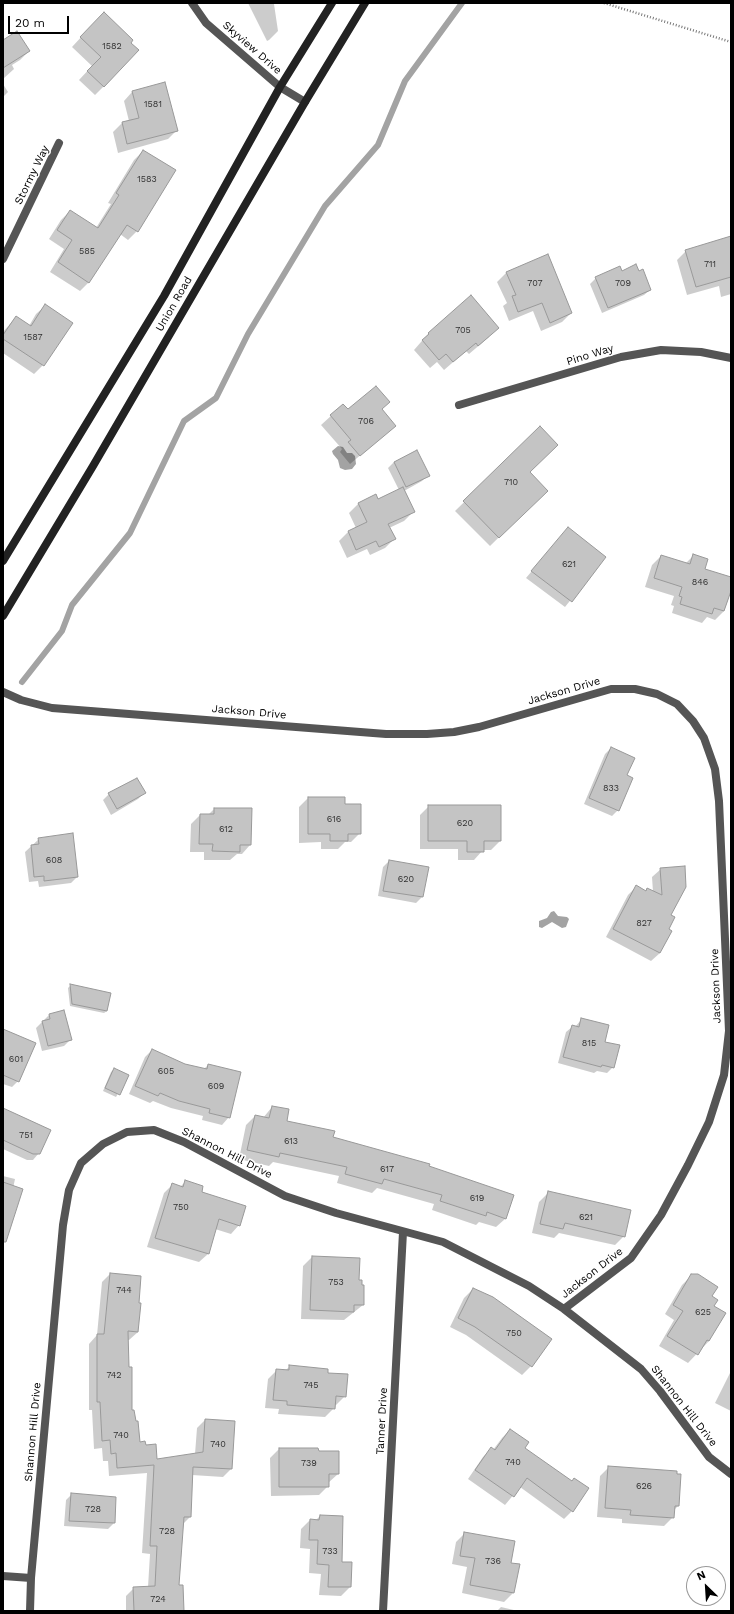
<!DOCTYPE html>
<html>
<head>
<meta charset="utf-8">
<style>
	body { margin:0 }
	#map { position:relative; width:734px; height:1614px; overflow:hidden; background:#fff; font-family:"Work Sans",sans-serif }
	canvas { display:block }
	.frame { position:absolute; inset:0; border:4px solid #000; pointer-events:none }
	.north { position:absolute; left:686px; top:1566px; width:40px; height:40px; box-sizing:border-box; background:#fff; border:1px solid #999; border-radius:50%; rotate:335deg; font-size:11px; font-weight:700; line-height:16px; text-align:center; color:#000 }
	.north::after { content:''; display:block; margin:auto; width:14px; height:18px; background:#000; clip-path:polygon(50% 0,100% 100%,50% 72%,0 100%) }
	.scale { position:absolute; left:8px; top:16px; width:61px; height:18px; box-sizing:border-box; border:2px solid #000; border-top:0; padding-left:5px; font-size:12px; line-height:14px; white-space:nowrap; color:#000; -webkit-text-stroke:3px #fff; paint-order:stroke }
</style>
</head>
<body>
<div id="map">
<canvas width="734" height="1614"></canvas>
<div class="frame"></div>
<div class="north">N</div>
<div class="scale">20 m</div>
</div>
<script>
const c = document.querySelector('canvas').getContext('2d');
c.lineJoin = 'round';
function fill(path, color) { c.fillStyle = color; c.fill(path, 'evenodd'); }
const shape = rows => new Path2D(rows.map(r => 'M' + r).join(''));
function trace(path, color, width, dash) { c.strokeStyle = color; c.lineWidth = width; c.lineCap = dash ? 'butt' : 'round'; c.setLineDash(dash || []); c.stroke(path); }
function drawText(font, color, halo, rows, align = 'center') {
  c.font = font + ' "Work Sans",sans-serif'; c.lineWidth = 3; c.setLineDash([]); c.textBaseline = 'middle'; c.strokeStyle = halo; c.fillStyle = color; for (const [text, x, y, turn = 0] of rows) {
    c.save(); c.translate(x, y); c.rotate((+turn || 0) * Math.PI / 180); c.textAlign = isNaN(turn) ? turn : align; if (halo) c.strokeText(text, 0, 0); c.fillText(text, 0, 0); c.restore();
  }
}
const water = shape([
	[338,446,343,447,347,453,352,453,355,456,356,464,352,469,345,470,340,468,338,460,333,454,332,451],
	[554,911,558,916,567,917,569,919,566,927,562,928,552,922,542,928,539,927,539,921,547,918,551,912]
]);
const shadow = shape([
	[248,3,275,3,274,4,278,31,269,40,267,41],
	[95,22,129,43,104,86,95,95,79,80,92,66,72,47],
	[3,41,29,51,20,60,12,65,14,69,3,79],
	[3,84,8,92,3,97],
	[132,92,177,130,168,139,118,153,113,132,122,123,129,121,124,101],
	[143,151,137,231,128,240,120,234,89,282,80,291,50,272,64,249,49,239,61,220,70,211,96,228,111,204,108,203,134,160],
	[731,237,731,294,721,297,719,286,687,295,677,260,686,251],
	[622,272,650,290,644,295,602,313,590,284,596,278],
	[506,273,571,313,562,322,541,331,533,311,509,321,503,306,507,303,497,282],
	[471,297,489,337,469,354,466,351,444,370,437,362,430,368,414,350,428,334],
	[45,306,43,365,34,374,3,353,3,332,16,317,29,326,36,314],
	[343,405,348,410,381,410,395,426,350,464,340,452,342,449,321,425],
	[540,428,528,473,546,491,490,546,455,511],
	[416,451,428,475,422,481,404,491,413,512,404,521,389,528,394,539,385,548,370,555,367,549,347,558,339,541,348,532,356,528,349,513,358,504,376,496,378,500,399,490,388,468,394,462],
	[568,528,605,557,565,607,526,578],
	[694,555,704,570,731,578,731,587,724,611,715,620,707,617,702,623,672,613,674,606,671,605,674,596,645,587,652,565,661,556,685,564],
	[611,748,626,776,618,810,612,816,584,804,605,754],
	[144,793,138,799,111,815,103,800,109,794],
	[308,798,344,798,344,805,360,833,351,842,345,842,338,849,321,849,321,842,299,843,299,807],
	[429,806,500,841,491,850,483,850,474,860,458,860,458,849,420,849,420,815],
	[214,809,250,845,242,854,237,854,230,860,204,860,204,852,190,852,191,824,200,815,208,815],
	[39,839,77,877,71,883,39,887,38,881,29,882,25,852],
	[389,861,422,897,416,903,378,896,383,867],
	[661,869,670,915,668,930,660,953,651,961,606,937,628,895,636,887,645,891,648,889,653,892,652,877],
	[70,986,110,994,107,1011,104,1013,70,1006,68,988],
	[49,1015,70,1040,64,1046,42,1051,36,1028],
	[581,1020,603,1042,613,1067,607,1073,597,1071,594,1073,558,1063,566,1032,572,1027,575,1027],
	[3,1030,18,1081,12,1087,3,1084],
	[152,1050,185,1065,204,1069,208,1065,229,1117,222,1125,202,1120,203,1116,171,1108,153,1101,150,1103,129,1094,145,1057],
	[114,1069,128,1076,116,1097,103,1091,111,1072],
	[272,1107,286,1121,332,1138,428,1167,505,1219,496,1227,479,1222,476,1225,432,1210,434,1204,377,1188,372,1193,337,1183,339,1176,273,1162,269,1166,239,1159,246,1125,255,1116,263,1118],
	[3,1109,39,1153,33,1160,27,1160,3,1149],
	[3,1176,15,1179,3,1236],
	[185,1182,239,1225,231,1234,215,1229,208,1254,199,1262,147,1247,164,1193,173,1184,180,1187],
	[548,1193,624,1236,615,1245,559,1233,554,1238,532,1233,539,1202],
	[312,1257,358,1281,361,1286,363,1305,344,1320,301,1319,303,1266],
	[110,1274,138,1332,129,1340,127,1340,131,1411,139,1443,145,1446,156,1460,195,1454,197,1428,205,1420,231,1469,223,1477,192,1475,190,1517,182,1525,178,1586,183,1611,126,1611,126,1596,134,1588,148,1587,150,1554,142,1553,147,1473,109,1476,108,1461,103,1461,102,1448,94,1449,92,1410,89,1410,89,1344,97,1335,102,1282],
	[692,1275,711,1297,713,1307,709,1341,688,1363,659,1346,674,1320,665,1314,682,1285],
	[473,1289,531,1366,522,1375,466,1335,450,1327,464,1298],
	[289,1367,327,1373,345,1396,336,1405,334,1405,334,1408,325,1417,278,1414,279,1409,265,1408,268,1379,277,1370,285,1371],
	[731,1371,731,1411,715,1403],
	[510,1430,572,1511,564,1519,520,1487,505,1505,468,1479,483,1457,491,1449,493,1450,502,1438],
	[279,1449,318,1452,338,1474,328,1483,328,1486,319,1495,271,1496,270,1458],
	[609,1467,678,1506,674,1510,673,1517,664,1526,622,1523,622,1519,597,1517,600,1476],
	[72,1494,114,1523,108,1529,64,1526,66,1500],
	[320,1516,340,1563,351,1563,350,1587,341,1596,319,1595,321,1574,309,1573,310,1549,300,1548,301,1529,310,1520,315,1521],
	[465,1533,513,1593,504,1602,462,1593,467,1567,452,1564,456,1542],
	[501,1607,518,1611,497,1611]
]);
const stream = shape([
	[22,682,62,631,72,605,130,533,184,421,216,398,248,334,325,206,378,145,405,81,462,3]
]);
const building = shape([
	[104,12,133,40,131,43,139,50,104,87,87,71,101,57,80,37,104,12],
	[17,31,30,51,3,68,3,40,17,31],
	[165,82,178,131,127,144,122,122,139,118,132,91,165,82],
	[143,150,176,170,138,232,127,225,89,283,58,262,72,240,57,230,70,210,98,228,119,195,116,193,143,150],
	[731,236,731,277,696,287,685,250,731,236],
	[548,254,572,313,550,323,542,303,518,312,512,296,516,295,506,272,548,254],
	[636,264,639,271,643,269,651,290,608,308,595,277,620,266,622,271,636,264],
	[471,295,499,328,478,346,476,343,453,362,446,354,439,360,422,340,429,334,428,333,471,295],
	[45,304,73,323,44,366,3,339,3,335,16,316,31,326,45,304],
	[376,386,390,402,382,409,396,426,360,456,348,442,351,440,330,415,343,404,348,409,376,386],
	[540,426,558,445,530,472,548,491,499,538,463,501,540,426],
	[417,450,430,476,406,487,394,462,417,450],
	[403,487,415,512,388,524,396,539,379,547,376,541,356,550,348,531,367,522,358,503,376,494,378,499,403,487],
	[568,527,606,557,572,602,531,571,568,527],
	[693,554,708,559,705,569,731,577,731,591,724,611,714,608,712,614,680,604,682,597,679,596,682,587,654,578,661,555,690,564,693,554],
	[611,747,635,758,627,775,633,778,619,811,589,798,611,747],
	[137,778,146,793,117,809,108,793,137,778],
	[308,797,345,797,345,804,361,804,361,834,348,834,348,841,330,841,330,834,308,834,308,797],
	[428,805,501,805,501,841,484,841,484,852,467,852,467,841,428,841,428,805],
	[214,808,252,808,251,845,240,845,240,852,212,851,213,844,199,844,200,814,214,814,214,808],
	[73,833,78,877,44,881,44,876,34,877,31,845,39,844,38,838,73,833],
	[389,860,429,867,423,897,383,891,389,860],
	[685,866,686,887,671,915,675,917,669,929,672,931,660,953,613,929,636,885,646,891,647,888,662,895,660,868,685,866],
	[70,984,111,993,107,1011,72,1004,70,984],
	[64,1010,72,1040,48,1046,42,1021,50,1019,49,1014,64,1010],
	[581,1018,609,1025,605,1042,620,1045,614,1068,602,1065,601,1067,563,1057,572,1025,579,1027,581,1018],
	[3,1029,36,1043,19,1082,3,1075,3,1029],
	[152,1049,185,1064,207,1069,208,1064,241,1072,230,1118,209,1113,210,1109,179,1101,160,1093,158,1096,135,1086,152,1049],
	[114,1068,129,1075,120,1095,105,1088,114,1068],
	[272,1106,289,1109,287,1121,335,1131,333,1137,430,1164,429,1166,514,1195,506,1219,487,1212,486,1216,440,1201,442,1195,384,1179,382,1184,345,1174,347,1167,280,1153,279,1157,247,1150,255,1115,269,1118,272,1106],
	[3,1108,51,1130,40,1154,33,1154,3,1140,3,1108],
	[185,1180,203,1186,202,1192,246,1206,240,1226,219,1219,209,1254,155,1238,172,1183,183,1187,185,1180],
	[3,1182,23,1189,6,1242,3,1242,3,1182],
	[548,1191,631,1210,625,1237,565,1223,563,1229,540,1224,548,1191],
	[312,1256,360,1258,359,1280,362,1280,362,1285,364,1285,364,1305,354,1305,354,1312,310,1310,312,1256],
	[110,1273,141,1276,139,1303,141,1303,138,1332,128,1331,129,1367,132,1367,132,1410,134,1410,136,1421,138,1421,140,1442,145,1441,146,1445,156,1444,157,1459,203,1452,205,1419,235,1421,232,1469,193,1467,191,1517,184,1517,179,1585,183,1585,184,1611,134,1611,133,1587,155,1586,157,1546,150,1546,154,1465,117,1468,116,1453,111,1454,110,1440,102,1441,100,1402,97,1402,97,1334,104,1334,110,1273],
	[691,1274,698,1274,718,1287,712,1296,718,1300,714,1306,726,1313,709,1341,707,1340,698,1355,667,1336,683,1311,673,1305,691,1274],
	[473,1288,493,1297,552,1339,532,1367,475,1327,458,1318,473,1288],
	[289,1365,328,1369,328,1373,348,1374,346,1397,336,1396,335,1409,287,1405,287,1401,273,1400,276,1369,289,1370,289,1365],
	[510,1429,529,1442,525,1448,572,1481,574,1478,589,1488,573,1512,527,1478,514,1497,475,1470,491,1447,495,1450,510,1429],
	[279,1448,318,1448,319,1451,339,1451,339,1474,329,1474,329,1487,279,1487,279,1448],
	[608,1466,677,1471,677,1474,681,1474,679,1506,675,1506,674,1518,630,1515,631,1510,605,1508,608,1466],
	[71,1493,116,1497,115,1523,69,1521,71,1493],
	[320,1515,343,1516,342,1562,352,1562,351,1587,328,1587,329,1565,317,1564,318,1540,309,1540,310,1519,319,1520,320,1515],
	[464,1532,515,1541,511,1563,520,1564,514,1593,470,1585,475,1558,460,1556,464,1532]
]);
const path = shape([
	[604,3,731,42]
]);
const street = shape([
	[192,3,206,23,280,87,305,102],
	[3,259,59,143],
	[459,405,621,357,661,350,701,352,731,358],
	[3,692,21,700,52,708,386,734,427,734,454,732,479,727,611,689,635,689,657,694,677,704,693,721,704,738,715,769,719,801,729,1031,724,1075,709,1122,688,1165,661,1215,631,1258,564,1309],
	[3,1576,31,1578],
	[30,1611,31,1578,63,1225,69,1190,81,1163,103,1144,127,1132,154,1130,184,1142,285,1196,336,1213,443,1242,529,1286,564,1309,641,1369,660,1391,709,1457,731,1474],
	[383,1611,403,1232]
]);
const secondary = shape([
	[3,561,164,296,280,87,332,3],
	[3,616,93,466,305,102,365,3]
]);
const numberNames = [
	["1582",112,46],
	["1581",153,104],
	["1583",147,179],
	["585",87,251],
	["711",710,264],
	["707",535,283],
	["709",623,283],
	["705",463,330],
	["1587",33,337],
	["706",366,421],
	["710",511,482],
	["621",569,564],
	["846",700,582],
	["833",611,788],
	["616",334,819],
	["620",465,823],
	["612",226,829],
	["608",54,860],
	["620",406,879],
	["827",644,923],
	["815",589,1043],
	["601",16,1059],
	["605",166,1071],
	["609",216,1086],
	["751",26,1135],
	["613",291,1141],
	["617",387,1169],
	["619",477,1198],
	["750",181,1207],
	["621",586,1217],
	["753",336,1282],
	["744",124,1290],
	["625",703,1312],
	["750",514,1333],
	["742",114,1375],
	["745",311,1385],
	["740",121,1435],
	["740",218,1444],
	["740",513,1462],
	["739",309,1463],
	["626",644,1486],
	["728",93,1509],
	["728",167,1531],
	["733",330,1551],
	["736",493,1561],
	["724",158,1599]
];
const streetNames = [
	["Skyview Drive",252,48,41],
	["Stormy Way",32,175,-64],
	["Union Road",174,304,-60],
	["Pino Way",590,355,-17],
	["Jackson Drive",564,691,-16],
	["Jackson Drive",249,712,5],
	["Jackson Drive",716,986,-92],
	["Shannon Hill Drive",227,1153,27],
	["Jackson Drive",592,1273,-38],
	["Shannon Hill Drive",684,1406,52],
	["Tanner Drive",382,1421,-87],
	["Shannon Hill Drive",33,1432,-85]
];
fill(water, '#a3a3a3');
fill(shadow, '#0003');
trace(stream, '#a3a3a3', 6);
fill(building, '#c4c4c4');
trace(building, '#999', 1);
trace(path, '#777', 2.5, [1, 2]);
trace(street, '#555', 8);
trace(secondary, '#222', 8);
drawText('9px', '#313131', null, numberNames);
drawText('11px', '#000', '#fff', streetNames);
</script>
</body>
</html>
